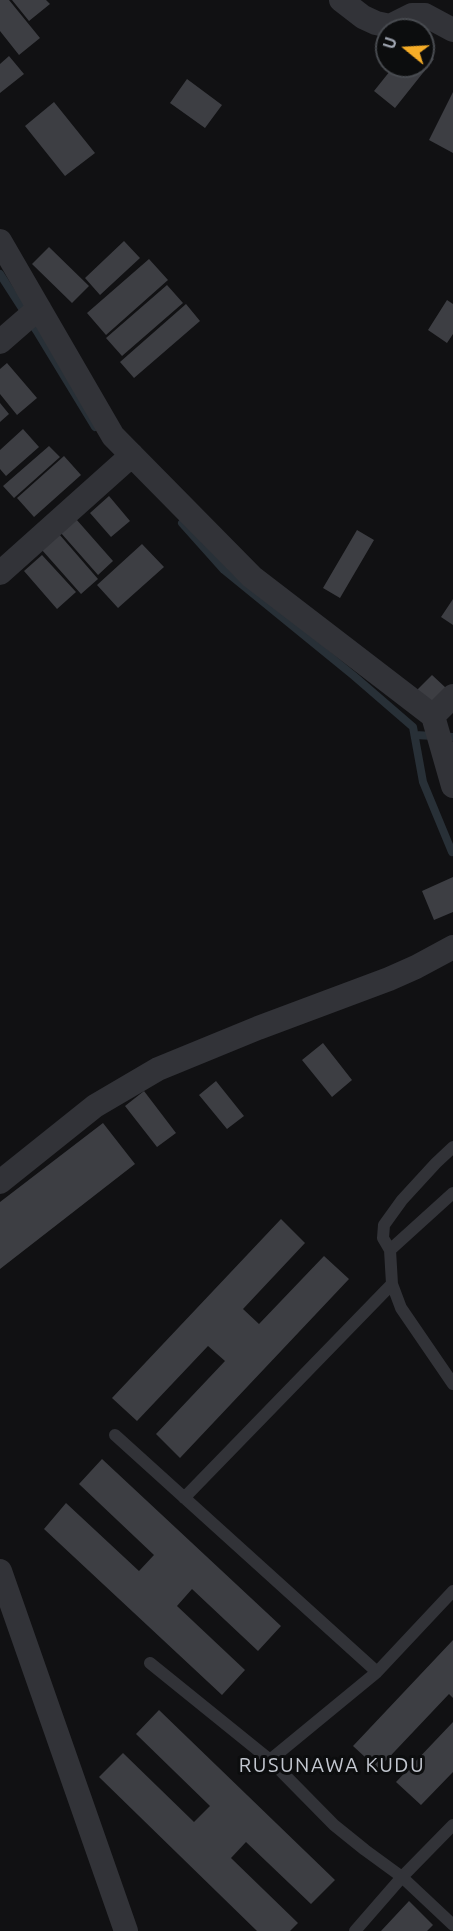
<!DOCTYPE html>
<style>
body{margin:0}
#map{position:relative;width:453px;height:1931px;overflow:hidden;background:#111113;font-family:Ubuntu,sans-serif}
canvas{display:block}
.north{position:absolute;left:375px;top:18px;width:60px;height:60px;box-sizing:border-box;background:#0c0d0e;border:2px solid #484b50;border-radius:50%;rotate:288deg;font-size:16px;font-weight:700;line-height:24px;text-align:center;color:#a2a8b4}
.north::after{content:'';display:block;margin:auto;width:21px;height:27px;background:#f6ad27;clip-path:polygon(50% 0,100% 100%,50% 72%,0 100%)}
</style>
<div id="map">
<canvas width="453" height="1931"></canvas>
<div class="north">U</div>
</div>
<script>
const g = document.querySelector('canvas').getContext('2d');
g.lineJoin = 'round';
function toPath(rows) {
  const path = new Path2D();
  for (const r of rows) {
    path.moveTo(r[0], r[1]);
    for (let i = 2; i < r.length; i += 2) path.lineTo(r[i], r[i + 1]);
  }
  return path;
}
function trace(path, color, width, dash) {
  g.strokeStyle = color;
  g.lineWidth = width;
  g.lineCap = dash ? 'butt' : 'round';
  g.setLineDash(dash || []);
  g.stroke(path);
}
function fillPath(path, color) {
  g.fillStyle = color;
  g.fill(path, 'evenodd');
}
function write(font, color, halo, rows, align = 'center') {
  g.font = font + ' Ubuntu,sans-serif';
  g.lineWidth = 6;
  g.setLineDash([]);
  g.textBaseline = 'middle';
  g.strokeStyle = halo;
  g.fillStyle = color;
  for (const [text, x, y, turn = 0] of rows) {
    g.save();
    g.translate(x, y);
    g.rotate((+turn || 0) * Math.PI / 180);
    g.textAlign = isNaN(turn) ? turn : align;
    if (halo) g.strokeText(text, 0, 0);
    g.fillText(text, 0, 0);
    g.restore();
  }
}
const stream = toPath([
 [0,274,36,330,95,427],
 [182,523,224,570,354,676,413,727,423,782,452,852],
 [415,735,453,737]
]);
const building = toPath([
 [0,0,9,0,40,38,19,55,0,31],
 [12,0,46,0,50,4,29,21],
 [423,50,434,59,395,108,374,91,394,66,423,66],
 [9,56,24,74,0,93,0,64],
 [187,79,222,105,205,128,170,103],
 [453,92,453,153,429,140],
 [54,102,95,153,65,176,25,126],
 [124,241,140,258,100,295,85,278],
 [49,247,89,286,72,303,32,264],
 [149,259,168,280,106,335,87,313],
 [167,285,183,303,122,356,106,338],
 [447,300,453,304,453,334,447,343,428,330],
 [186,304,200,321,134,378,120,362],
 [7,363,37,398,17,415,0,394,0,369],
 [0,403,9,414,0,422],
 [23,429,39,447,6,476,0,469,0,450],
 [49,446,60,457,14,498,3,486],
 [64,456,81,475,34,517,17,498],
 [109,496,130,521,111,537,90,513],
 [76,519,113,561,98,575,61,533],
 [357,530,374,540,340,598,323,588],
 [59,534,98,579,81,594,42,550],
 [142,544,164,567,118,608,97,585],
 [42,555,76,592,57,609,24,571],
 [453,599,453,625,441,617],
 [432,675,446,688,431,705,416,691],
 [453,877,453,912,434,920,422,891],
 [323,1043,352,1080,332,1097,302,1060],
 [216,1081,244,1116,227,1129,199,1095],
 [144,1091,176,1133,157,1147,125,1106],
 [103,1123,135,1164,0,1269,0,1202],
 [281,1219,305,1243,243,1309,259,1324,324,1256,349,1279,180,1458,156,1434,225,1361,208,1346,137,1421,112,1398],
 [102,1459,281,1626,258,1651,192,1589,177,1606,245,1670,222,1695,44,1529,66,1503,139,1571,154,1555,79,1484],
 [453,1640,453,1698,449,1694,378,1769,353,1746],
 [159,1710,335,1880,311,1904,246,1842,231,1858,298,1923,290,1931,257,1931,99,1777,123,1753,194,1822,210,1806,136,1734],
 [453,1722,453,1772,421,1805,396,1782],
 [409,1901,433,1925,427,1931,381,1931]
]);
const lane = toPath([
 [453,1147,436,1163,402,1200,384,1225,383,1238,390,1250,392,1284,401,1308,453,1384],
 [390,1250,453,1193],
 [115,1435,377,1672],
 [184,1498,392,1284],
 [150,1663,270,1760,377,1672,453,1591],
 [270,1760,334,1825,365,1850,402,1877,453,1825],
 [355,1931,402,1877,453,1925]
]);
const street = toPath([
 [341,0,363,17,376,23,390,26,412,15,425,15,453,30],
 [0,241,113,436,252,577,433,716,453,786],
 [0,342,39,308],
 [0,573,132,455],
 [433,716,453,696],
 [0,1182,95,1106,158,1069,258,1028,389,979,416,967,453,947],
 [0,1571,126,1931]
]);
const neighbourhoodNames = [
 ["RUSUNAWA KUDU",332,1765]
];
trace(stream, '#283037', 8);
fillPath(building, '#3d3e43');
trace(lane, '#323338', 12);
trace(street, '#323338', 24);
g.letterSpacing = '1.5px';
write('20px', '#c3c7d0', '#0c0d0e', neighbourhoodNames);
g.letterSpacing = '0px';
</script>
